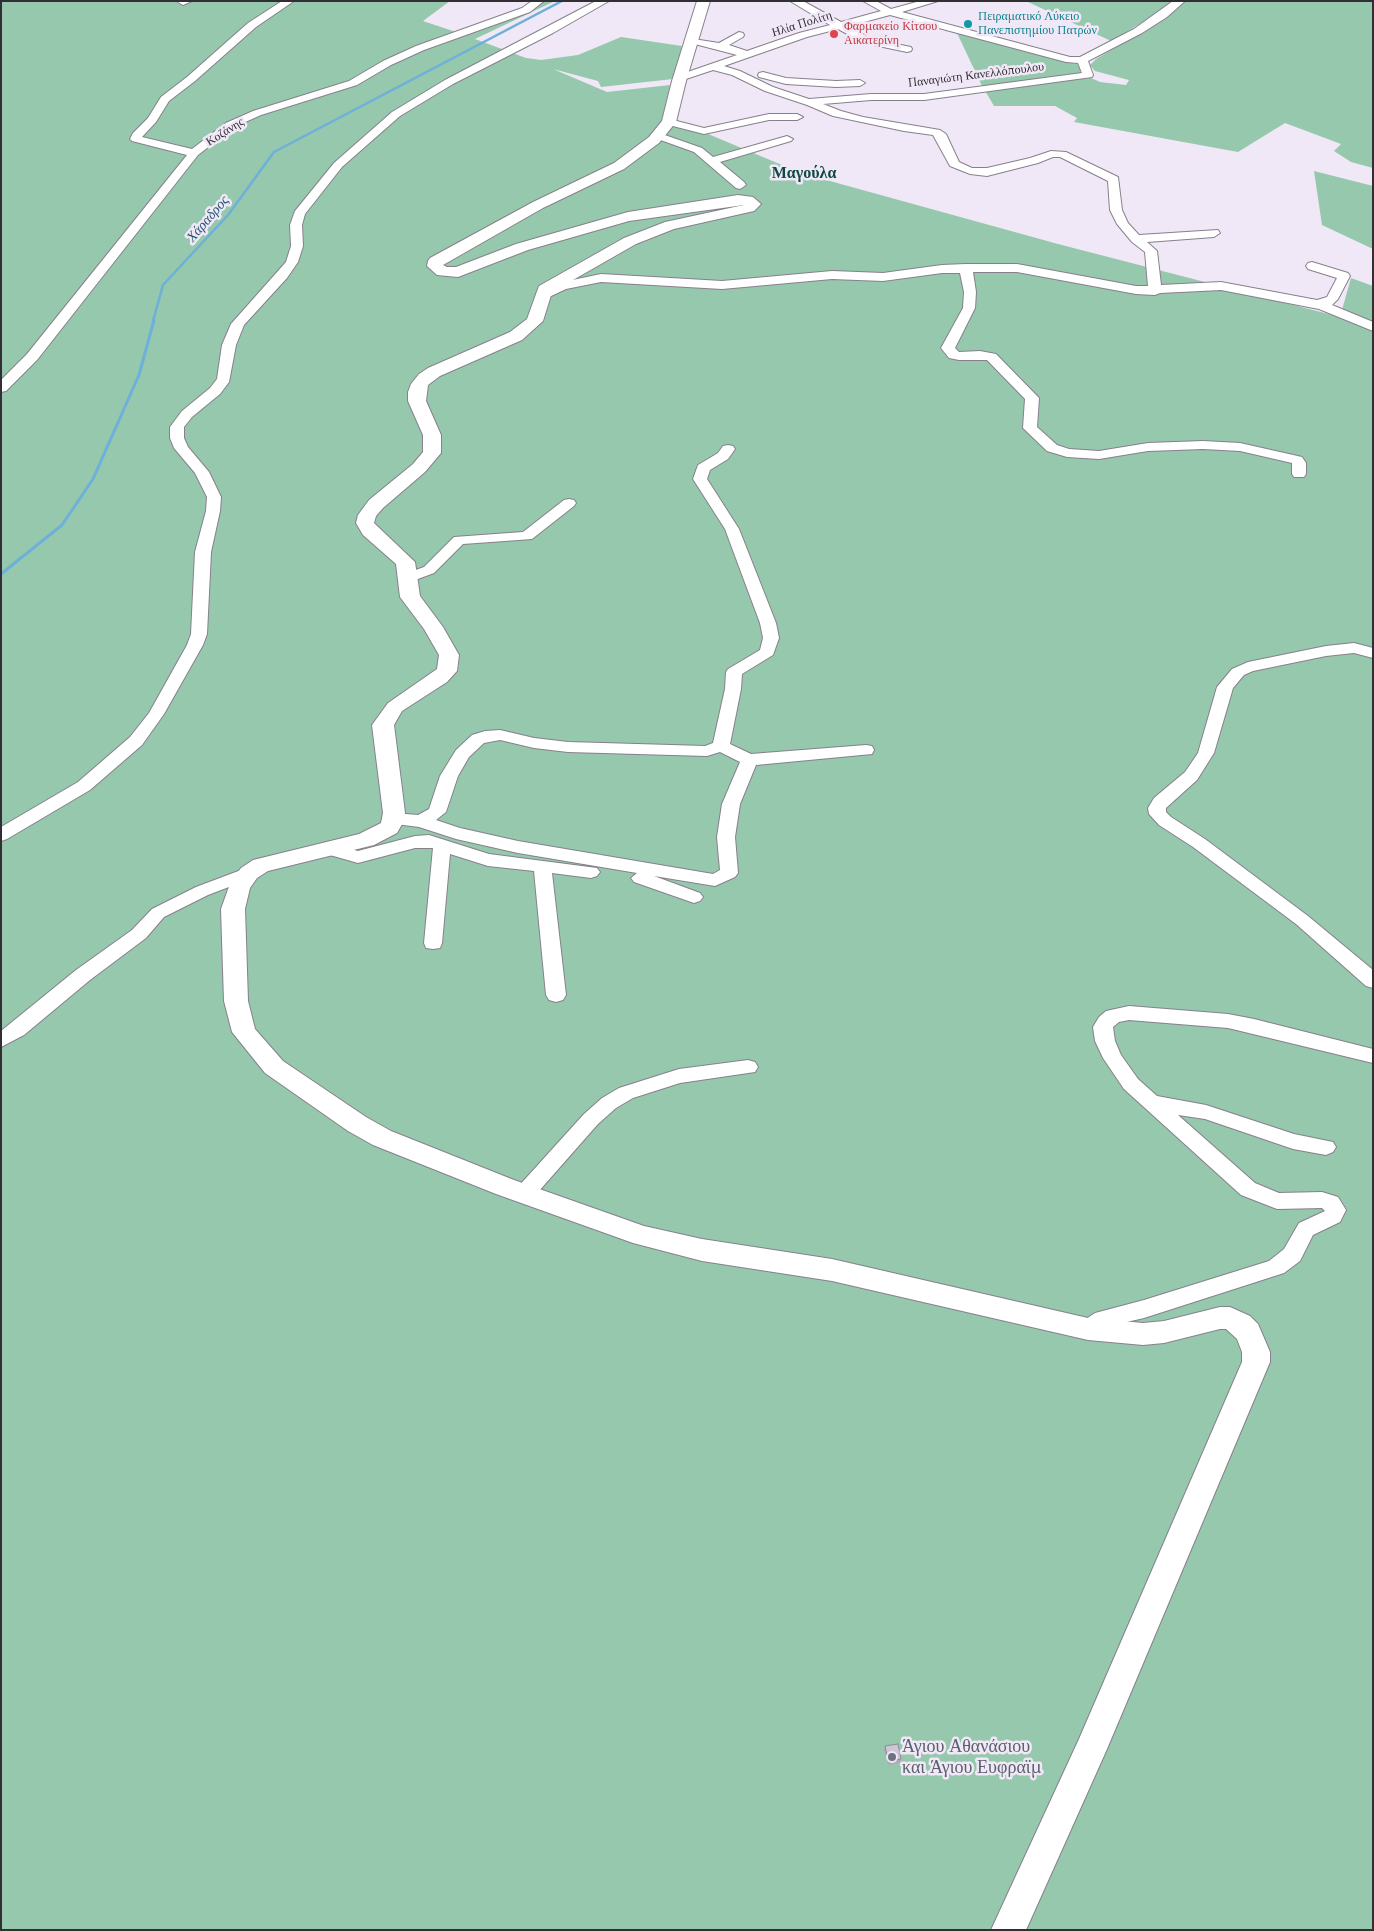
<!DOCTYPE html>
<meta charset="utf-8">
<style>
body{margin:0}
#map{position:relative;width:1374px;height:1931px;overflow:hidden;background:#f0e8f6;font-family:Lora,serif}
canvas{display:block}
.frame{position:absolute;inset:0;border:2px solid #312e34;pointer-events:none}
</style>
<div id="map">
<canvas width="1374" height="1931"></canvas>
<div class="frame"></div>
</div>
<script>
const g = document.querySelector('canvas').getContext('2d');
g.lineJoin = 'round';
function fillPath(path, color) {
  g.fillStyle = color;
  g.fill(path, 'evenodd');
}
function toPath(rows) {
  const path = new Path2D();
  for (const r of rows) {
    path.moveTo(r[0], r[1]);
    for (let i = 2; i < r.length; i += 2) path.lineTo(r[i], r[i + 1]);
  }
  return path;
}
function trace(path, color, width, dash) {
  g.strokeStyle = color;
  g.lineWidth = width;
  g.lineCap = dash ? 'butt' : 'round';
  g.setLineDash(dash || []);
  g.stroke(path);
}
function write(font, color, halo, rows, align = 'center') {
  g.font = font + ' Lora,serif';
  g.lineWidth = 5;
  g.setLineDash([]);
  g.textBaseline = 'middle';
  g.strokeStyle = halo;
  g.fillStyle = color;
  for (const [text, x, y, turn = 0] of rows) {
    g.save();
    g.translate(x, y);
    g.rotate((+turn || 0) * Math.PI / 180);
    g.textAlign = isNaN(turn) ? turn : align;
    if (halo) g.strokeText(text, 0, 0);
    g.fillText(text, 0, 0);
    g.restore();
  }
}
const green = toPath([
 [1,1,450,1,423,21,465,35,527,12,543,1,555,1,475,39,526,58,541,60,578,55,621,37,682,46,673,79,601,87,598,81,553,69,607,92,670,85,663,115,801,173,1058,244,1340,317,1351,278,1373,286,1373,1930,1,1930],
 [1026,1,1092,2,1172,1,1158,13,1111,41],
 [1186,1,1373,1,1373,168,1351,162,1334,151,1341,144,1285,123,1238,152,1074,122,1077,118,1055,106,994,106,984,89,1091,78,1100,82,1126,85,1129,80,1095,71,1090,65,1096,59,1167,17],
 [957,33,1080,65,1080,73,982,86],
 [1314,171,1373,186,1373,249,1322,225]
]);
const streamFar1 = toPath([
 [153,321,163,285,228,215,274,152,562,1]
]);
const stream = toPath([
 [1,574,62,525,93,479,139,375,154,320]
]);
const minor = toPath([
 [192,1,183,5,178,2,178,1,192,1],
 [282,1,294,1,256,27,195,81,169,101,156,122,142,137,192,149,226,123,253,111,349,81,383,61,416,46,522,8,532,1,544,1,530,12,424,50,391,65,357,85,261,115,234,127,198,155,37,360,6,391,1,392,1,380,27,354,187,155,132,141,130,139,133,133,148,118,161,97,187,77,248,23,282,1],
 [596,1,609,1,553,33,453,84,400,116,342,167,305,214,302,225,303,246,298,262,287,278,244,325,236,345,229,382,220,394,192,417,184,427,184,438,188,447,209,472,221,497,220,511,211,552,207,634,203,645,164,714,142,745,90,790,7,839,1,841,1,827,78,782,130,737,149,713,187,645,191,634,195,552,206,511,207,497,195,473,174,448,170,438,170,427,182,411,210,388,217,379,222,345,231,324,286,262,291,246,290,225,295,211,334,163,392,112,445,80,596,1],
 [790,1,803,1,841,22,881,11,863,1,876,1,891,9,920,1,938,1,902,12,1070,57,1080,57,1134,29,1173,1,1185,1,1167,17,1142,33,1088,61,1093,75,1092,77,924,100,871,100,823,104,841,111,863,117,940,130,946,134,959,162,972,168,987,168,1030,158,1051,151,1066,152,1118,177,1122,210,1128,223,1139,235,1218,230,1220,233,1214,237,1147,242,1157,251,1161,285,1221,282,1317,300,1327,297,1337,278,1308,269,1306,266,1308,263,1312,262,1348,273,1350,276,1338,299,1332,305,1373,322,1373,331,1319,309,1221,290,1160,293,1155,295,1136,294,1017,272,973,272,976,292,975,308,955,348,959,352,980,351,996,354,1039,398,1037,427,1057,445,1069,449,1099,451,1148,443,1203,441,1240,443,1302,457,1306,463,1306,474,1304,477,1294,477,1292,474,1292,463,1240,451,1203,449,1148,451,1099,459,1067,457,1047,451,1023,428,1025,399,987,360,959,360,949,358,941,348,963,308,964,292,960,273,942,273,883,281,832,279,722,289,601,282,566,289,547,298,537,298,536,295,537,292,558,283,601,274,722,281,832,271,883,273,942,265,966,264,1017,264,1136,286,1148,286,1145,252,1132,242,1117,224,1110,210,1108,181,1060,157,1053,157,1038,163,987,176,970,174,950,166,933,135,904,131,833,116,807,105,765,91,732,75,713,70,680,81,675,78,676,76,737,55,687,42,686,40,687,38,719,43,739,32,743,33,744,35,743,37,729,45,747,51,799,33,830,25,790,1],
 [890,15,1066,62,1078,63,1082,73,924,94,871,94,809,99,773,87,740,71,724,66,807,37,838,29,864,43,907,52,911,51,912,49,911,47,871,39,849,26,890,15],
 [763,72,786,78,836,81,860,80,865,83,860,86,836,87,786,84,759,77,758,75,759,73,763,72],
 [769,114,797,114,803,117,797,120,769,120,704,134,665,124,663,122,669,119,704,128,769,114],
 [659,133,702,148,713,157,787,136,793,139,791,141,720,162,744,182,746,185,740,189,736,188,694,152,655,138,653,136,655,134,659,133],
 [728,445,733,446,735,449,728,459,710,470,707,479,739,529,776,623,779,638,773,655,742,674,741,689,730,744,751,754,866,745,872,746,874,750,872,754,756,765,740,804,735,837,738,873,735,877,715,886,654,876,700,893,703,897,700,901,694,903,634,882,631,878,637,873,518,853,456,839,419,827,388,823,385,819,388,815,394,813,418,815,429,809,440,776,456,750,472,735,485,731,500,730,534,738,568,742,705,746,713,743,725,689,726,672,728,669,760,650,763,638,760,623,725,529,693,479,698,465,718,453,723,446,728,445],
 [500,740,534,748,568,752,707,756,720,752,740,762,722,804,717,837,720,870,713,874,518,841,460,828,436,820,446,812,458,776,469,757,484,743,500,740],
 [569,499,574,500,576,503,574,506,532,539,463,544,434,573,407,583,402,581,399,578,402,575,424,567,454,537,523,532,564,500,569,499],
 [1354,643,1373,648,1373,658,1354,653,1326,656,1253,671,1244,675,1233,688,1214,753,1197,780,1166,808,1166,812,1171,817,1205,839,1308,916,1373,970,1373,988,1366,986,1296,924,1193,847,1159,825,1149,814,1148,808,1154,798,1185,772,1198,753,1217,687,1232,669,1248,662,1326,646,1354,643],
 [429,835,489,854,597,868,600,872,597,876,591,878,552,873,566,995,563,1000,556,1002,549,1000,546,995,534,871,488,866,450,854,442,943,440,948,433,949,426,948,424,943,433,848,415,848,358,863,323,853,320,849,323,845,329,843,358,851,415,836,429,835],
 [249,867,255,869,258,873,255,877,208,895,164,917,146,938,90,980,24,1035,1,1047,1,1031,76,970,132,930,152,909,196,887,249,867],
 [1129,1006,1228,1014,1254,1019,1373,1049,1373,1063,1228,1028,1129,1020,1119,1022,1113,1027,1115,1041,1121,1055,1138,1079,1157,1096,1206,1105,1294,1134,1333,1142,1336,1147,1333,1152,1326,1155,1293,1149,1205,1119,1178,1115,1255,1183,1279,1193,1322,1192,1338,1197,1346,1210,1340,1222,1313,1235,1300,1261,1284,1273,1144,1318,1109,1326,1088,1338,1080,1335,1077,1329,1080,1323,1095,1313,1144,1300,1269,1261,1284,1249,1299,1223,1325,1211,1322,1208,1277,1209,1241,1195,1124,1089,1103,1058,1095,1041,1093,1027,1099,1017,1106,1011,1129,1006],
 [748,1060,755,1062,758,1067,755,1072,680,1083,633,1098,616,1108,598,1124,531,1200,524,1202,517,1200,514,1194,517,1188,584,1114,602,1098,619,1088,679,1069,748,1060]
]);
const major = toPath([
 [697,1,710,1,686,81,676,122,659,143,624,169,543,208,443,265,447,267,456,267,516,244,628,212,738,195,753,197,761,204,754,211,674,229,636,244,552,292,543,321,522,340,440,376,428,385,426,401,441,435,441,453,425,472,383,508,376,516,374,523,415,562,420,596,443,627,459,655,457,671,447,682,402,711,394,725,405,813,405,819,397,833,374,845,268,871,257,878,250,888,245,909,248,1001,255,1029,283,1061,366,1117,391,1131,514,1180,644,1226,702,1239,832,1259,1088,1318,1143,1323,1164,1321,1220,1307,1230,1307,1250,1316,1258,1324,1270,1352,1270,1362,1107,1749,1026,1930,991,1930,1079,1739,1242,1362,1242,1352,1237,1339,1226,1329,1220,1329,1164,1343,1143,1345,1088,1340,832,1281,702,1261,633,1243,496,1194,373,1145,348,1131,265,1073,232,1032,224,1001,221,909,231,881,241,868,253,860,359,834,381,823,383,813,372,725,388,703,437,669,439,655,424,629,400,597,396,564,363,535,356,523,358,515,369,500,413,464,423,452,423,435,408,401,408,392,411,384,419,374,428,368,510,332,527,319,539,286,624,238,665,222,744,205,629,221,528,250,458,277,437,275,427,266,428,261,430,258,533,202,614,163,649,137,662,121,672,81,697,1]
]);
const wall = toPath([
 [885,1746,901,1759,901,1763,888,1765,884,1750]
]);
const building = toPath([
 [898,1744,901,1759,888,1761,885,1746,898,1744]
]);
const markers = [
 [968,24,5,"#0f9aa8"],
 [834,34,5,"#e0444e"],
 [892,1757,5,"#6b7280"]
];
const farCulturenames = [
 ["Πειραματικό Λύκειο",978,17],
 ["Πανεπιστημίου Πατρών",978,31]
];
const farStreetnames = [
 ["Ηλία Πολίτη",802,24,-17],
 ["Παναγιώτη Κανελλόπουλου",976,75,-7],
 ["Κοζάνης",225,132,-32]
];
const farHealthnames = [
 ["Φαρμακείο Κίτσου",844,27],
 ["Αικατερίνη",844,41]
];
const farWaternames = [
 ["Χάραδρος",208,219,-49]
];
const farDistrictnames = [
 ["Μαγούλα",804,173]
];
const nearWorshipnames = [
 ["Άγιου Αθανάσιου",902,1747],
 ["και Άγιου Ευφραϊμ",902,1768]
];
fillPath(green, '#95c8ac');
trace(streamFar1, '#6eb0da', 2.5);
trace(stream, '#6eb0da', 3);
trace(minor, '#87808c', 2);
trace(major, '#87808c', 2);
fillPath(minor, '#fff');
fillPath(major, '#fff');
fillPath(wall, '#b1aab6');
fillPath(building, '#cec6d4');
trace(building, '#908b94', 1);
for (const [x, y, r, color] of markers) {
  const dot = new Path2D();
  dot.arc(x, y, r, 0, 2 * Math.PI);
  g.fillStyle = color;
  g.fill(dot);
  trace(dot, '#f0e8f6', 2);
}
write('12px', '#0d838f', '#f0e8f6', farCulturenames, 'left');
write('12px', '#312e34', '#f0e8f6', farStreetnames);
write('12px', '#be3a42', '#f0e8f6', farHealthnames, 'left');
write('italic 14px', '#215471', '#f0e8f6', farWaternames);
write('bold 16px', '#0f4940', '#f0e8f6', farDistrictnames);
write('18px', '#5b616d', '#f0e8f6', nearWorshipnames, 'left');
</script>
